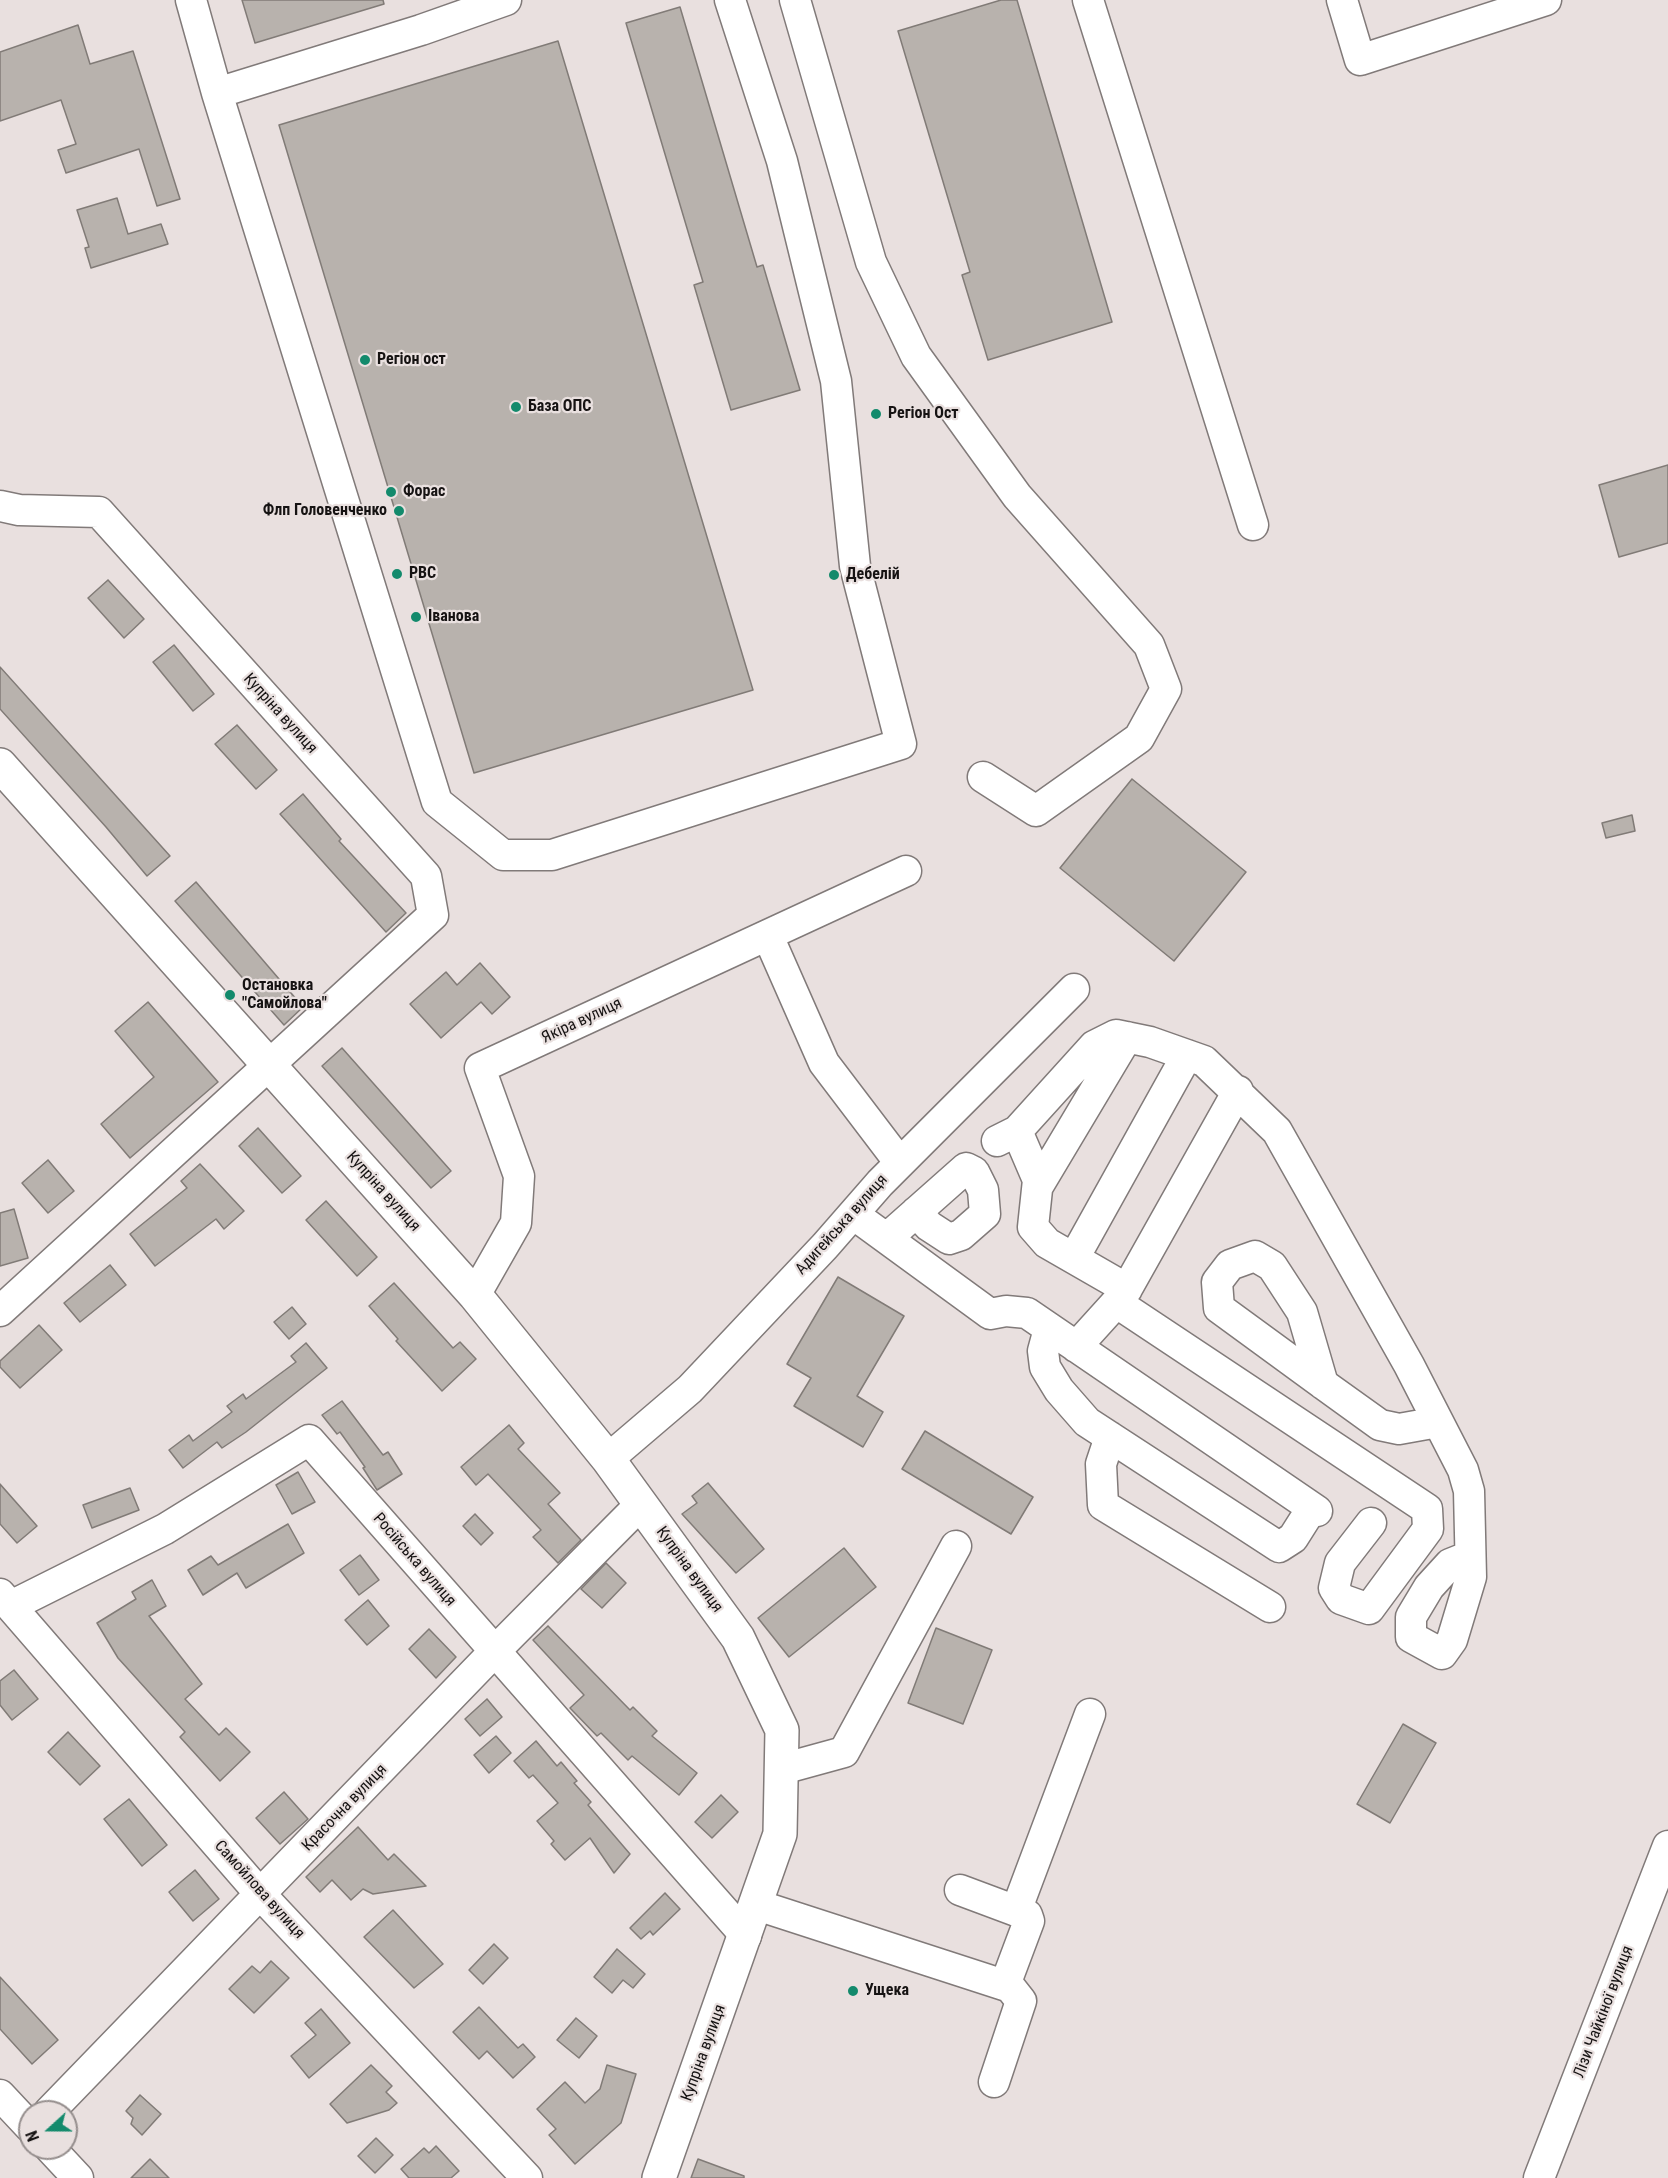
<!DOCTYPE html>
<meta charset="utf-8">
<style>
body{margin:0}
#map{position:relative;width:1668px;height:2178px;overflow:hidden;background:#e9e0df;font-family:"Roboto Condensed",sans-serif}
canvas{display:block}
.north{position:absolute;left:18px;top:2100px;width:60px;height:60px;box-sizing:border-box;background:#e9e0df;border:2px solid #958e8d;border-radius:50%;rotate:249deg;font-size:16px;font-weight:700;line-height:24px;text-align:center;color:#161313}
.north::after{content:'';display:block;margin:auto;width:21px;height:27px;background:#138a6c;clip-path:polygon(50% 0,100% 100%,50% 72%,0 100%)}
</style>
<div id="map">
<canvas width="1668" height="2178"></canvas>
<div class="north">N</div>
</div>
<script>
const g = document.querySelector('canvas').getContext('2d');
g.lineJoin = 'round';
function fillPath(path, color) {
  g.fillStyle = color;
  g.fill(path, 'evenodd');
}
function toPath(rows) {
  const path = new Path2D();
  for (const r of rows) {
    path.moveTo(r[0], r[1]);
    for (let i = 2; i < r.length; i += 2) path.lineTo(r[i], r[i + 1]);
  }
  return path;
}
function trace(path, color, width, dash) {
  g.strokeStyle = color;
  g.lineWidth = width;
  g.lineCap = dash ? 'butt' : 'round';
  g.setLineDash(dash || []);
  g.stroke(path);
}
function write(font, color, halo, rows, align = 'center') {
  g.font = font + ' "Roboto Condensed",sans-serif';
  g.lineWidth = 4.5;
  g.setLineDash([]);
  g.textBaseline = 'middle';
  g.strokeStyle = halo;
  g.fillStyle = color;
  for (const [text, x, y, turn = 0] of rows) {
    g.save();
    g.translate(x, y);
    g.rotate((+turn || 0) * Math.PI / 180);
    g.textAlign = isNaN(turn) ? turn : align;
    if (halo) g.strokeText(text, 0, 0);
    g.fillText(text, 0, 0);
    g.restore();
  }
}
const building = toPath([
 [242,0,383,0,384,4,255,43,242,0],
 [1001,0,1017,0,1112,322,988,360,962,275,970,272,898,31,1001,0],
 [680,7,757,267,763,265,800,390,731,410,694,285,703,282,626,23,680,7],
 [78,25,90,64,133,51,180,199,157,206,139,149,66,173,58,150,76,144,61,100,0,121,0,52,78,25],
 [558,41,753,690,474,773,279,125,558,41],
 [117,198,128,234,161,224,168,244,91,268,85,248,89,247,77,210,117,198],
 [1668,465,1668,543,1619,557,1599,485,1668,465],
 [108,580,144,619,124,638,88,598,108,580],
 [174,645,214,694,193,711,153,662,174,645],
 [0,667,170,856,147,876,106,827,0,709,0,667],
 [237,725,277,770,256,789,215,744,237,725],
 [1132,779,1246,872,1174,961,1060,868,1132,779],
 [303,794,341,839,339,841,406,913,386,932,280,814,303,794],
 [1632,815,1635,831,1606,838,1602,823,1632,815],
 [196,882,303,1007,284,1025,175,901,196,882],
 [480,963,510,997,492,1014,481,1002,441,1038,410,1004,446,972,457,985,480,963],
 [148,1002,218,1082,130,1158,101,1124,154,1077,115,1031,148,1002],
 [342,1048,451,1171,431,1188,322,1066,342,1048],
 [258,1128,301,1176,282,1193,239,1146,258,1128],
 [48,1160,74,1191,48,1213,22,1183,48,1160],
 [200,1164,244,1211,224,1229,216,1219,155,1266,130,1234,187,1188,181,1181,200,1164],
 [326,1201,377,1257,357,1276,306,1220,326,1201],
 [14,1209,28,1258,0,1266,0,1213,14,1209],
 [110,1265,126,1285,80,1322,64,1303,110,1265],
 [838,1277,904,1316,857,1396,883,1412,863,1447,794,1406,811,1378,787,1364,838,1277],
 [394,1283,453,1348,460,1342,476,1359,442,1391,396,1341,398,1339,369,1306,394,1283],
 [292,1307,306,1324,289,1339,274,1322,292,1307],
 [39,1325,62,1350,20,1388,0,1367,0,1361,39,1325],
 [306,1343,327,1368,246,1432,222,1448,217,1442,183,1468,169,1450,189,1435,193,1441,232,1412,227,1406,243,1394,246,1399,296,1362,291,1356,306,1343],
 [342,1401,383,1455,388,1452,402,1474,377,1490,363,1468,365,1467,340,1432,337,1434,322,1415,342,1401],
 [509,1425,524,1443,518,1449,560,1493,548,1504,581,1540,558,1563,533,1537,541,1530,488,1474,476,1485,461,1467,509,1425],
 [925,1431,1033,1497,1011,1534,902,1469,925,1431],
 [298,1472,315,1502,292,1514,276,1485,298,1472],
 [708,1483,764,1549,736,1573,682,1514,697,1503,692,1496,708,1483],
 [0,1484,37,1526,17,1543,0,1524,0,1484],
 [130,1488,139,1510,92,1528,83,1505,130,1488],
 [475,1514,493,1533,481,1545,463,1526,475,1514],
 [288,1524,304,1553,246,1588,237,1573,203,1595,188,1570,211,1556,218,1565,288,1524],
 [844,1548,876,1587,789,1657,758,1618,844,1548],
 [360,1555,379,1580,359,1595,340,1570,360,1555],
 [606,1563,626,1583,602,1608,581,1589,606,1563],
 [152,1580,166,1606,149,1616,202,1684,185,1699,219,1735,226,1728,250,1752,220,1781,180,1737,185,1732,118,1658,97,1623,136,1599,132,1592,152,1580],
 [368,1600,389,1626,367,1645,345,1620,368,1600],
 [548,1626,630,1710,633,1707,657,1731,652,1736,697,1773,679,1795,632,1756,628,1760,601,1733,597,1736,570,1708,584,1695,533,1640,548,1626],
 [936,1628,992,1650,963,1724,908,1703,936,1628],
 [429,1629,456,1657,436,1678,409,1649,429,1629],
 [14,1670,38,1699,12,1720,0,1705,0,1681,14,1670],
 [487,1699,502,1717,480,1736,465,1719,487,1699],
 [1403,1724,1436,1743,1390,1823,1357,1804,1403,1724],
 [68,1732,100,1766,80,1785,48,1752,68,1732],
 [496,1736,511,1753,489,1773,474,1755,496,1736],
 [536,1741,557,1766,561,1762,577,1781,574,1783,591,1802,588,1805,630,1854,614,1873,590,1838,565,1860,551,1844,554,1841,537,1821,558,1803,533,1775,529,1778,514,1761,536,1741],
 [284,1792,308,1819,280,1844,256,1818,284,1792],
 [721,1795,738,1812,712,1838,695,1822,721,1795],
 [129,1799,167,1845,142,1866,104,1819,129,1799],
 [358,1827,388,1860,394,1854,426,1886,373,1894,363,1889,351,1900,332,1880,320,1892,306,1877,358,1827],
 [195,1870,219,1899,193,1921,169,1892,195,1870],
 [665,1893,680,1909,653,1935,650,1931,641,1939,630,1928,665,1893],
 [393,1910,443,1964,414,1988,364,1937,393,1910],
 [494,1944,508,1958,483,1984,469,1970,494,1944],
 [617,1949,645,1974,633,1988,623,1980,612,1993,594,1977,617,1949],
 [271,1961,289,1978,254,2013,229,1989,252,1966,260,1973,271,1961],
 [0,1977,58,2040,32,2064,0,2029,0,1977],
 [479,2007,518,2048,523,2044,535,2057,513,2078,487,2051,479,2059,453,2032,479,2007],
 [321,2009,350,2043,309,2078,291,2056,316,2035,305,2023,321,2009],
 [576,2018,597,2036,579,2058,557,2040,576,2018],
 [371,2065,392,2086,386,2092,397,2103,389,2110,347,2123,330,2104,371,2065],
 [607,2065,636,2074,621,2123,575,2164,549,2135,556,2129,537,2109,565,2082,585,2103,600,2089,607,2065],
 [140,2095,161,2114,142,2135,131,2124,133,2118,126,2111,140,2095],
 [376,2138,393,2155,375,2173,358,2156,376,2138],
 [436,2146,459,2171,451,2178,409,2178,401,2169,424,2148,429,2153,436,2146],
 [150,2159,169,2178,131,2178,150,2159],
 [698,2159,744,2176,744,2178,691,2178,698,2159]
]);
const minor = toPath([
 [191,0,217,93,437,802,503,855,552,855,901,744,855,566,836,381,782,161,730,0],
 [795,0,871,262,916,356,1017,496,1149,645,1166,689,1139,738,1036,811,983,777],
 [1088,0,1253,525],
 [1342,0,1360,60,1546,0],
 [217,93,421,30,506,0],
 [0,506,19,510,99,512,426,876,433,915,0,1311],
 [768,936,824,1063,900,1163],
 [1017,1131,1038,1180,1033,1227,1047,1243,1127,1289],
 [997,1141,1017,1131,1094,1046,1116,1035,1150,1042,1204,1061,1277,1131,1409,1365,1463,1470,1469,1491,1471,1577,1452,1640,1442,1654,1411,1637,1411,1617,1429,1587,1450,1564,1470,1556],
 [1038,1186,1127,1037],
 [853,1214,990,1314,1006,1311,1027,1313,1317,1511],
 [887,1238,966,1168,974,1172,983,1190,985,1214,961,1235,949,1239,929,1226,916,1212],
 [1074,1258,1187,1055],
 [475,1295,516,1223,519,1176,480,1068,906,871],
 [1117,1303,1427,1509,1428,1529,1369,1609,1341,1599,1334,1588,1340,1563,1371,1523],
 [1049,1329,1043,1351,1045,1367,1059,1390,1087,1422,1279,1547,1293,1538,1312,1508],
 [1076,1347,1124,1294,1238,1091],
 [1323,1384,1302,1312,1272,1266,1255,1256,1230,1265,1217,1282,1219,1308,1323,1384,1380,1425,1399,1429,1438,1422],
 [1110,1437,1101,1464,1103,1505,1270,1607],
 [608,1459,690,1389,825,1246,880,1183,1074,989],
 [0,1594,261,1895,527,2178],
 [11,1606,165,1529,309,1440,746,1936],
 [782,1769,844,1752,956,1546],
 [960,1890,1027,1915,1029,1921,1005,1985],
 [757,1905,1010,1987,1021,2001,994,2082],
 [1016,1911,1090,1714],
 [0,2095,30,2127],
 [49,2112,494,1652,641,1504],
 [50,2148,78,2178],
 [1539,2178,1668,1846]
]);
const major = toPath([
 [0,765,475,1295,608,1459,738,1638,782,1730,780,1834,659,2178]
]);
const markers = [
 [365,360,6,"#138a6c"],
 [516,407,6,"#138a6c"],
 [876,414,6,"#138a6c"],
 [391,492,6,"#138a6c"],
 [399,511,6,"#138a6c"],
 [397,574,6,"#138a6c"],
 [834,575,6,"#138a6c"],
 [416,617,6,"#138a6c"],
 [230,995,6,"#138a6c"],
 [853,1991,6,"#138a6c"]
];
const poiNames = [
 ["Регіон ост",377,360],
 ["База ОПС",528,407],
 ["Регіон Ост",888,414],
 ["Форас",403,492],
 ["Флп Головенченко",387,511,"right"],
 ["РВС",409,574],
 ["Дебелій",846,575],
 ["Іванова",428,617],
 ["Остановка",242,986],
 ["\"Самойлова\"",242,1004],
 ["Ущека",865,1991]
];
const streetNames = [
 ["Купріна вулиця",280,714,48],
 ["Якіра вулиця",582,1021,-25],
 ["Купріна вулиця",383,1192,48],
 ["Адигейська вулиця",842,1225,-48],
 ["Російська вулиця",414,1560,49],
 ["Купріна вулиця",689,1570,54],
 ["Красочна вулиця",345,1808,-46],
 ["Самойлова вулиця",259,1890,48],
 ["Лізи Чайкіної вулиця",1604,2012,-69],
 ["Купріна вулиця",704,2053,-70]
];
fillPath(building, '#b8b2ad');
trace(building, '#817b77', 1.5);
trace(minor, '#817a79', 33);
trace(major, '#817a79', 36);
trace(minor, '#fff', 30);
trace(major, '#fff', 33);
for (const [x, y, r, color] of markers) {
  const dot = new Path2D();
  dot.arc(x, y, r, 0, 2 * Math.PI);
  g.fillStyle = color;
  g.fill(dot);
  trace(dot, '#e9e0df', 2);
}
write('bold 16px', '#161313', '#e9e0df', poiNames, 'left');
write('16px', '#161313', '#e9e0df', streetNames);
</script>
